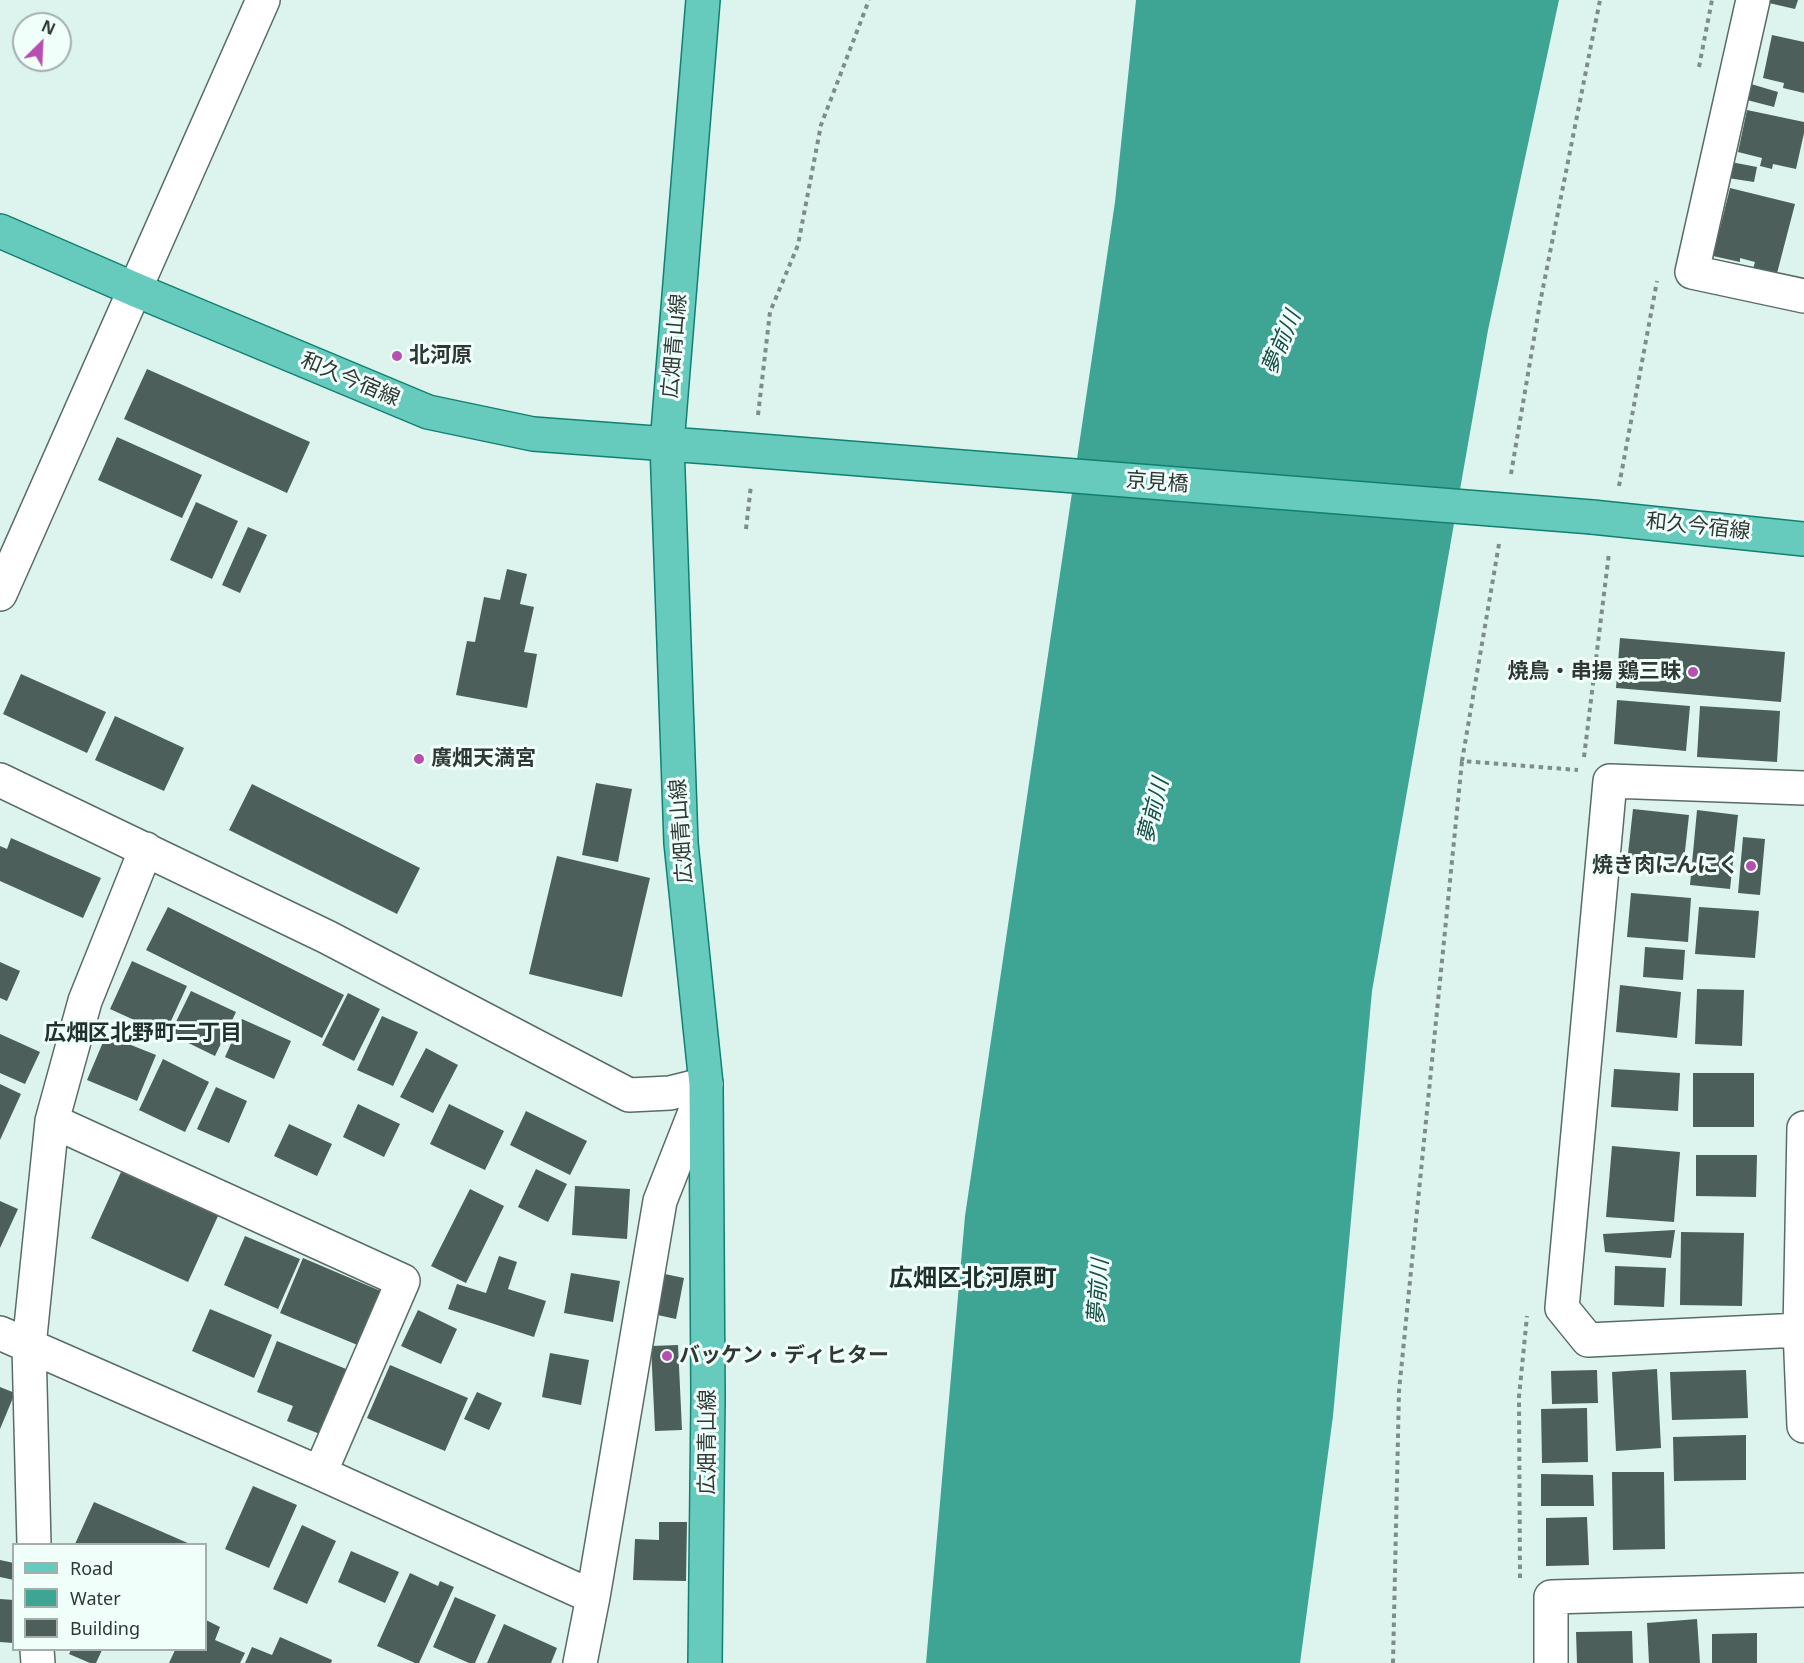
<!DOCTYPE html>
<meta charset="utf-8">
<style>
body{margin:0}
#map{position:relative;width:1804px;height:1663px;overflow:hidden;background:#ddf4ee;font-family:"Noto Sans",sans-serif}
canvas{display:block}
.legend{position:absolute;left:12px;top:1543px;width:195px;height:108px;box-sizing:border-box;background:#f1fffb;border:2px solid #a4afac;margin:0;padding:8px 10px;list-style:none;font-size:18px;color:#303836}
.legend li{display:flex;align-items:center;gap:12px;height:30px}
.legend b{width:30px;border:2px solid #a4afac}
.north{position:absolute;left:12px;top:12px;width:60px;height:60px;box-sizing:border-box;background:#f1fffb;border:2px solid #a4afac;border-radius:50%;rotate:24deg;font-size:16px;font-weight:700;line-height:24px;text-align:center;color:#303836}
.north::after{content:'';display:block;margin:auto;width:21px;height:27px;background:#b74fb2;clip-path:polygon(50% 0,100% 100%,50% 72%,0 100%)}
</style>
<div id="map">
<canvas width="1804" height="1663"></canvas>
<ul class="legend">
<li><b style="height:8px;background:#66cabd"></b>Road</li>
<li><b style="height:16px;background:#3ea493"></b>Water</li>
<li><b style="height:16px;background:#4c5f5a"></b>Building</li>
</ul>
<div class="north">N</div>
</div>
<script>
const g = document.querySelector('canvas').getContext('2d');
g.lineJoin = 'round';
function fillPath(path, color) {
  g.fillStyle = color;
  g.fill(path, 'evenodd');
}
function toPath(rows) {
  const path = new Path2D();
  for (const r of rows) {
    path.moveTo(r[0], r[1]);
    for (let i = 2; i < r.length; i += 2) path.lineTo(r[i], r[i + 1]);
  }
  return path;
}
function trace(path, color, width, dash) {
  g.strokeStyle = color;
  g.lineWidth = width;
  g.lineCap = dash ? 'butt' : 'round';
  g.setLineDash(dash || []);
  g.stroke(path);
}
function write(font, color, halo, rows, align = 'center') {
  g.font = font + ' "Noto Sans","Noto Sans JP",sans-serif';
  g.lineWidth = 6;
  g.setLineDash([]);
  g.textBaseline = 'middle';
  g.strokeStyle = halo;
  g.fillStyle = color;
  for (const [text, x, y, turn = 0] of rows) {
    g.save();
    g.translate(x, y);
    g.rotate((+turn || 0) * Math.PI / 180);
    g.textAlign = isNaN(turn) ? turn : align;
    if (halo) g.strokeText(text, 0, 0);
    g.fillText(text, 0, 0);
    g.restore();
  }
}
const water = toPath([
 [1136,0,1559,0,1488,330,1372,991,1333,1416,1300,1663,926,1663,965,1216,1115,202]
]);
const building = toPath([
 [1769,0,1798,0,1795,9,1769,3],
 [1772,35,1804,42,1804,93,1783,88,1784,83,1763,78],
 [1751,84,1778,92,1774,107,1747,100],
 [1747,110,1804,122,1804,133,1796,169,1773,164,1772,169,1760,166,1762,158,1738,152],
 [1731,162,1757,167,1754,182,1728,178],
 [1730,188,1795,204,1775,281,1753,269,1755,262,1740,258,1740,262,1713,256],
 [147,369,310,442,287,493,124,419],
 [117,437,202,475,182,518,98,480],
 [196,502,238,521,212,579,170,560],
 [248,527,267,535,240,593,222,585],
 [507,569,527,574,520,604,534,607,524,652,537,654,527,708,456,695,467,641,475,642,484,597,500,600],
 [1620,638,1785,652,1781,702,1616,688],
 [21,674,106,712,87,753,3,714],
 [1617,700,1690,706,1686,751,1614,744],
 [1700,706,1780,711,1777,762,1697,757],
 [115,716,184,748,164,791,95,760],
 [596,783,632,789,618,862,582,855],
 [252,784,420,868,397,914,229,830],
 [1633,809,1689,815,1683,869,1627,863],
 [1697,810,1738,815,1730,889,1690,885],
 [1743,837,1765,839,1760,895,1738,893],
 [11,838,101,878,83,918,0,881,0,846,7,849],
 [557,856,650,878,622,997,529,974],
 [1631,893,1691,898,1688,942,1627,937],
 [168,907,344,995,322,1038,146,950],
 [1699,907,1759,911,1755,958,1695,954],
 [1645,947,1685,950,1683,980,1643,977],
 [132,961,187,986,165,1034,110,1009],
 [0,962,20,971,7,1001,0,998],
 [1620,985,1681,992,1677,1038,1616,1032],
 [1697,989,1744,990,1742,1046,1695,1044],
 [191,991,236,1012,215,1056,170,1034],
 [348,993,380,1009,354,1061,322,1045],
 [382,1016,418,1032,393,1086,357,1070],
 [242,1019,291,1041,274,1079,225,1057],
 [0,1034,40,1052,25,1084,0,1073],
 [106,1035,156,1055,137,1101,87,1080],
 [426,1048,458,1065,433,1113,400,1097],
 [163,1059,209,1082,185,1132,139,1110],
 [1614,1069,1680,1073,1678,1111,1611,1107],
 [1693,1073,1754,1073,1754,1127,1693,1127],
 [0,1084,21,1094,0,1140],
 [216,1087,247,1101,229,1143,197,1129],
 [358,1104,400,1124,384,1157,343,1137],
 [449,1104,504,1131,485,1170,430,1144],
 [526,1111,587,1141,570,1175,510,1145],
 [289,1124,332,1144,317,1176,274,1156],
 [1612,1146,1680,1152,1674,1222,1606,1217],
 [1696,1155,1757,1155,1756,1197,1696,1196],
 [536,1169,567,1184,548,1222,518,1207],
 [121,1172,218,1216,188,1282,91,1238],
 [575,1186,630,1189,627,1239,572,1235],
 [470,1189,504,1206,466,1283,431,1266],
 [0,1201,18,1209,0,1248],
 [1675,1230,1671,1258,1605,1252,1603,1234],
 [1681,1232,1744,1233,1742,1306,1680,1305],
 [245,1236,300,1259,278,1309,224,1285],
 [499,1256,517,1262,508,1289,546,1301,534,1337,448,1309,457,1284,486,1293],
 [303,1258,383,1292,360,1346,280,1313],
 [1615,1266,1666,1268,1664,1307,1614,1305],
 [571,1273,620,1281,613,1322,564,1313],
 [660,1273,684,1278,676,1319,653,1314],
 [210,1309,272,1335,254,1378,192,1351],
 [418,1310,457,1329,441,1364,401,1346],
 [277,1341,356,1373,330,1438,287,1421,293,1406,257,1392],
 [678,1345,682,1430,655,1431,651,1346],
 [550,1353,589,1360,581,1405,542,1397],
 [390,1365,468,1398,445,1451,367,1418],
 [1657,1369,1661,1448,1616,1451,1612,1372],
 [1597,1370,1598,1403,1552,1404,1551,1371],
 [1746,1370,1748,1418,1672,1420,1670,1372],
 [0,1387,15,1393,0,1429],
 [477,1392,502,1403,489,1430,464,1419],
 [1587,1408,1588,1462,1542,1463,1541,1409],
 [1746,1435,1746,1480,1674,1481,1673,1437],
 [1612,1472,1664,1472,1665,1549,1613,1550],
 [1541,1474,1593,1475,1594,1506,1541,1506],
 [253,1486,297,1505,269,1568,225,1549],
 [94,1502,190,1544,75,1544],
 [1587,1517,1589,1565,1546,1566,1546,1518],
 [659,1522,687,1522,686,1581,633,1580,635,1539,659,1540],
 [302,1525,336,1541,307,1604,273,1589],
 [351,1551,399,1572,385,1603,338,1582],
 [0,1560,14,1563,14,1580,0,1577],
 [410,1573,438,1586,440,1581,454,1587,419,1663,415,1663,377,1646],
 [455,1597,496,1615,475,1663,469,1663,433,1647],
 [0,1599,14,1600,13,1643,0,1642],
 [1697,1619,1700,1663,1649,1663,1647,1623],
 [206,1620,220,1627,215,1640,245,1653,240,1663,169,1663,175,1650,206,1650],
 [504,1624,557,1648,551,1663,487,1663],
 [1632,1631,1633,1663,1577,1663,1576,1632],
 [1757,1633,1757,1663,1712,1663,1712,1634],
 [280,1637,332,1660,331,1663,245,1663,252,1647,272,1655],
 [71,1650,102,1650,96,1663,90,1663,69,1654]
]);
const path = toPath([
 [1699,67,1712,0],
 [758,415,770,312,798,245,821,125,869,0],
 [1511,474,1540,303,1600,0],
 [1619,486,1657,281],
 [746,529,751,485],
 [1499,544,1462,761,1578,770],
 [1584,757,1609,553],
 [1520,1578,1519,1397,1527,1316],
 [1393,1663,1399,1391,1462,761]
]);
const minor = toPath([
 [1753,0,1692,272,1804,296],
 [0,594,263,0],
 [0,780,327,937,629,1095,670,1093,706,1084],
 [52,1121,403,1281,320,1473],
 [1804,1128,1800,1330,1804,1426],
 [1800,1330,1588,1340,1562,1308,1610,781,1804,788],
 [0,1333,320,1473,593,1597],
 [34,1544,29,1346,52,1121,85,1001,146,849],
 [37,1650,38,1663],
 [580,1663,593,1597,660,1201,706,1084],
 [1551,1663,1551,1597,1804,1590]
]);
const major = toPath([
 [703,0,667,444,681,843,706,1084,708,1398,705,1663],
 [0,231,136,290,428,412,533,434,722,448],
 [1592,517,1804,539]
]);
const majorBridge = toPath([
 [722,448,1592,517]
]);
const markers = [
 [397,356,6,"#b74fb2"],
 [1693,672,6,"#b74fb2"],
 [419,759,6,"#b74fb2"],
 [1751,866,6,"#b74fb2"],
 [667,1356,6,"#b74fb2"]
];
const streetNames = [
 ["広畑青山線",675,346,-85],
 ["和久今宿線",350,380,23],
 ["京見橋",1157,483,4],
 ["和久今宿線",1698,527,6],
 ["広畑青山線",682,831,-94],
 ["広畑青山線",708,1442,-90]
];
const poiNames = [
 ["北河原",409,356],
 ["焼鳥・串揚 鶏三昧",1681,672,"right"],
 ["廣畑天満宮",431,759],
 ["焼き肉にんにく",1739,866,"right"],
 ["バッケン・ディヒター",679,1356]
];
const waterNames = [
 ["夢前川",1282,343,-67],
 ["夢前川",1154,811,-76],
 ["夢前川",1099,1292,-86]
];
const neighbourhoodNames = [
 ["広畑区北野町二丁目",143,1034]
];
const quarterNames = [
 ["広畑区北河原町",973,1279]
];
fillPath(water, '#3ea493');
fillPath(building, '#4c5f5a');
trace(minor, '#586c67', 36);
trace(major, '#118071', 36);
trace(path, '#7f8d8a', 4, [4.5, 4.5]);
trace(minor, '#fff', 33);
trace(major, '#66cabd', 33);
trace(majorBridge, '#118071', 36, []);
trace(majorBridge, '#66cabd', 33);
for (const [x, y, r, color] of markers) {
  const dot = new Path2D();
  dot.arc(x, y, r, 0, 2 * Math.PI);
  g.fillStyle = color;
  g.fill(dot);
  trace(dot, '#f1fffb', 2);
}
write('21px', '#303836', '#f1fffb', streetNames);
write('bold 21px', '#303836', '#f1fffb', poiNames, 'left');
write('italic 22px', '#154f45', '#f1fffb', waterNames);
write('bold 22px', '#1f312d', '#f1fffb', neighbourhoodNames);
write('bold 24px', '#1f312d', '#f1fffb', quarterNames);
</script>
